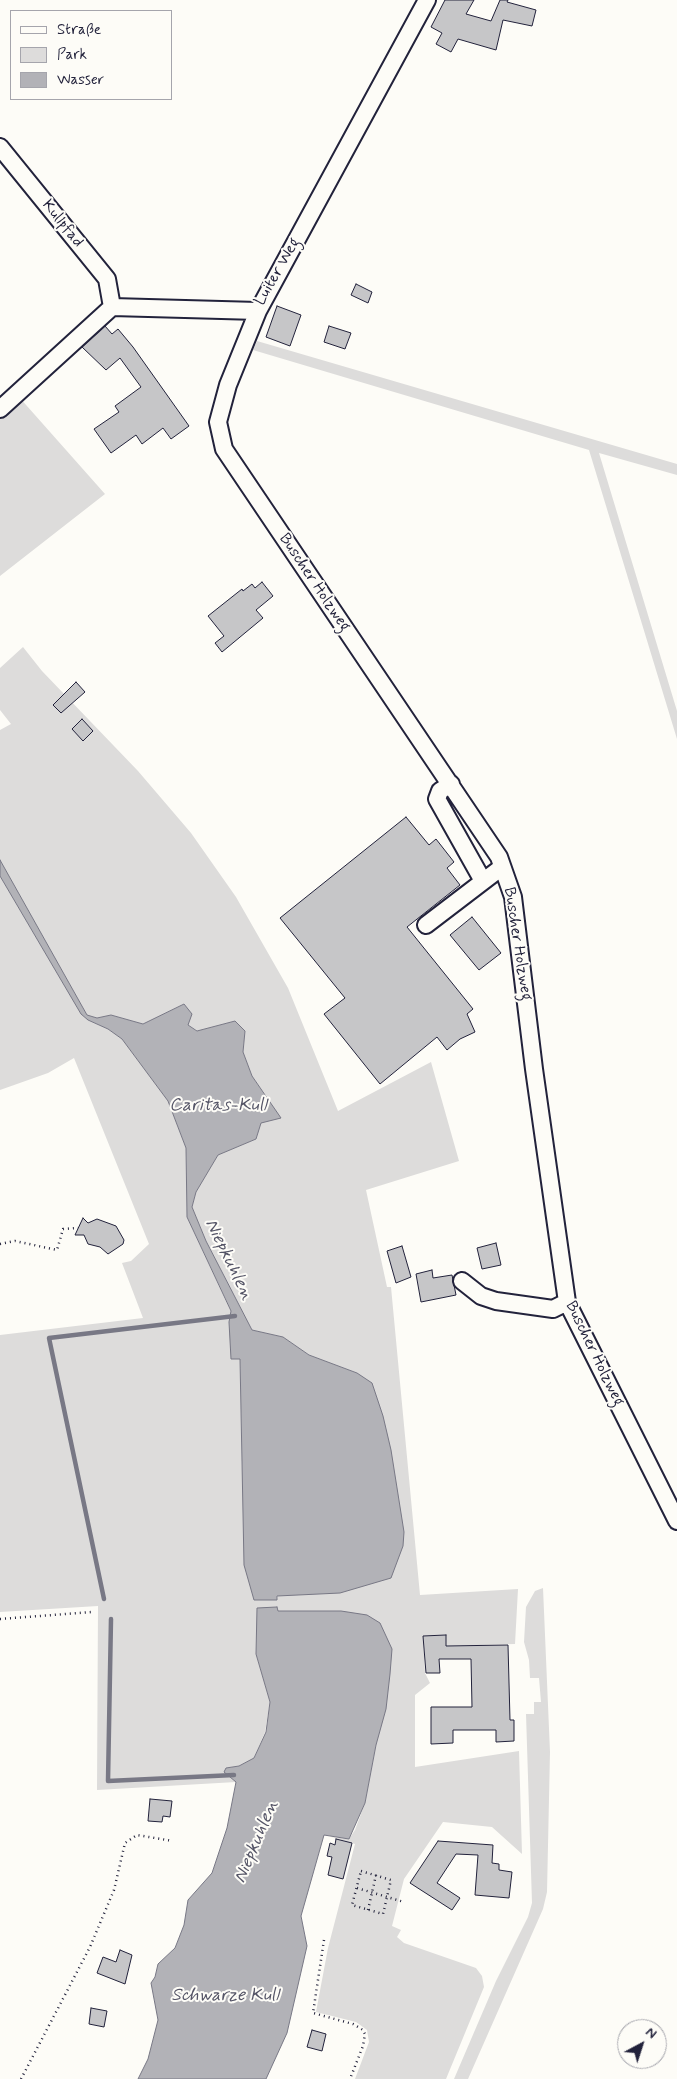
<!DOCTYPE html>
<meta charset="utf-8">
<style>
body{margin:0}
#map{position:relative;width:677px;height:2079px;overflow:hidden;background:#fdfcf7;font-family:Mynerve,sans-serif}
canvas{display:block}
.legend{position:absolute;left:10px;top:10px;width:162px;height:90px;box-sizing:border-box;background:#fdfcf7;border:1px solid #a5a5ac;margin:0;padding:6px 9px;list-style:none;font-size:15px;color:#22223b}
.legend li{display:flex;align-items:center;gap:10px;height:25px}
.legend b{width:25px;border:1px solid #a5a5ac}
.north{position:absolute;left:617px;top:2019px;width:50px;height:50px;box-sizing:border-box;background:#fdfcf7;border:1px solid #a5a5ac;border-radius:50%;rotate:40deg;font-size:14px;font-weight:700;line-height:20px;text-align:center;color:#22223b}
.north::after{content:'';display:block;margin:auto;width:18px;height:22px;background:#22223b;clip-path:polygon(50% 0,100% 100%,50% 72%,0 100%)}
</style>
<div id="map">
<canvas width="677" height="2079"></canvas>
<ul class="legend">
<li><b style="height:6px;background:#fdfcf7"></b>Straße</li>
<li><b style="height:14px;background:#dddcdb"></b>Park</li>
<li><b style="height:14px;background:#b2b2b7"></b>Wasser</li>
</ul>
<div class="north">N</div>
</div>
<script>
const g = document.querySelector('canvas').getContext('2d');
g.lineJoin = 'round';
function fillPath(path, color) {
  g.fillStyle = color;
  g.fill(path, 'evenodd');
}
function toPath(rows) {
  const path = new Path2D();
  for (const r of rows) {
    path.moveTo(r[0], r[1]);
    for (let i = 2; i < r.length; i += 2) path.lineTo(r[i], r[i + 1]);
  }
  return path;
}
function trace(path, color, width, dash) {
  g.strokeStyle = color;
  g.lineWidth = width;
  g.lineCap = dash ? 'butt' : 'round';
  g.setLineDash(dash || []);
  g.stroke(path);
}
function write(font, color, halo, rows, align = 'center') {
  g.font = font + ' Mynerve,sans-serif';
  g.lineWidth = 4;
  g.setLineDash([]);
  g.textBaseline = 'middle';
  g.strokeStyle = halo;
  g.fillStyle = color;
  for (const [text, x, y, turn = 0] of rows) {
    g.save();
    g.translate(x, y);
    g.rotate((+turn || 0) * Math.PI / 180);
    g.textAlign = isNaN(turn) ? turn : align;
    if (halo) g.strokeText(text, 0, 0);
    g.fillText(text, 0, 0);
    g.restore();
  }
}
const green = toPath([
 [257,341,677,464,677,475,599,453,677,711,677,739,589,450,253,350],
 [19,397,105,494,0,576,0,415],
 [23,647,42,671,138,771,191,833,236,897,288,988,338,1111,431,1062,459,1161,366,1190,387,1287,391,1287,420,1595,518,1589,515,1644,446,1646,446,1635,423,1636,425,1673,430,1683,415,1695,415,1767,519,1751,522,1854,492,1827,443,1822,404,1879,392,1926,401,1930,397,1937,404,1943,476,1968,482,1976,484,1987,446,2079,355,2079,369,2042,367,2030,356,2022,316,2012,328,1948,355,1844,331,1837,349,1839,355,1830,365,1803,376,1745,277,1611,277,1608,256,1654,270,1702,265,1732,254,1758,239,1766,226,1768,236,1782,97,1790,98,1606,0,1612,0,1335,143,1318,122,1263,131,1261,149,1244,74,1058,48,1073,0,1090,0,876,81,1014,88,1020,108,1029,122,1039,168,1101,186,1148,187,1217,231,1312,229,1322,232,1359,240,1359,242,1469,277,1599,357,1373,309,1355,283,1337,252,1330,206,1241,192,1207,196,1192,218,1155,256,1139,268,1098,252,1076,243,1052,245,1031,235,1021,198,1031,188,1025,184,1004,143,1024,111,1015,97,1018,87,1015,0,860,0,730,11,724,0,710,0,668],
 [543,1588,550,1752,547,1892,543,1909,468,2079,454,2079,496,1981,528,1917,532,1903,526,1714,534,1714,534,1702,541,1702,539,1678,530,1678,529,1660,524,1642,526,1607,535,1591]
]);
const water = toPath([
 [0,860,87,1015,97,1018,111,1015,143,1024,184,1004,192,1014,188,1025,197,1031,235,1021,245,1031,243,1052,252,1076,281,1118,261,1123,256,1139,218,1155,196,1192,192,1207,206,1241,252,1330,283,1337,309,1355,357,1373,372,1383,383,1416,391,1450,404,1532,403,1546,391,1578,340,1593,277,1596,277,1600,254,1600,244,1565,240,1359,231,1359,229,1322,231,1311,187,1217,186,1148,168,1101,122,1039,108,1029,88,1020,81,1014,0,876,0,860],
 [277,1607,278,1611,341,1611,367,1615,380,1623,392,1649,390,1674,386,1709,376,1745,365,1803,349,1839,324,1835,301,1916,307,1946,287,2033,266,2079,138,2079,148,2059,158,2020,151,1983,155,1977,158,1964,175,1948,184,1925,188,1900,212,1873,227,1828,236,1782,224,1772,226,1768,239,1766,254,1758,266,1732,270,1702,256,1654,257,1608,277,1607]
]);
const stream = toPath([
 [104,1599,49,1338,235,1316],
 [111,1619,108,1781,234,1775]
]);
const building = toPath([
 [445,0,474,0,466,14,491,21,500,0,508,0,507,2,536,10,532,26,503,20,496,50,458,39,451,52,436,44,442,33,431,27,445,0],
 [356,284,372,292,368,303,351,295,356,284],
 [277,306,301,315,290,346,266,337,277,306],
 [105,326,112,334,118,329,133,347,189,426,171,439,163,428,142,444,136,435,111,453,94,429,119,412,115,406,141,387,120,358,106,370,82,347,105,326],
 [329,326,351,333,345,349,324,342,329,326],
 [262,582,273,596,256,610,263,618,222,652,215,643,224,636,208,616,242,589,243,591,252,584,255,588,262,582],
 [76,682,85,692,61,713,53,705,76,682],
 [82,719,93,731,83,741,72,729,82,719],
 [406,817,429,845,436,839,454,862,447,868,460,885,407,927,473,1009,467,1014,475,1032,460,1039,447,1050,437,1037,380,1084,324,1014,345,998,280,918,406,817],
 [472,917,501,953,479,970,450,935,472,917],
 [83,1218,88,1223,97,1219,116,1226,124,1240,123,1244,108,1254,100,1247,88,1244,84,1235,75,1235,83,1218],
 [496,1243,501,1265,482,1269,477,1248,496,1243],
 [402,1246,411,1277,396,1283,387,1251,402,1246],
 [432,1270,433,1278,452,1275,456,1295,421,1302,416,1274,432,1270],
 [446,1635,446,1646,508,1645,510,1720,514,1720,514,1741,496,1742,496,1730,453,1730,453,1743,431,1744,431,1707,472,1707,471,1659,439,1659,440,1673,426,1673,423,1636,446,1635],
 [150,1799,172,1801,170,1817,163,1816,162,1822,148,1821,150,1799],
 [336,1839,352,1843,343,1879,328,1875,332,1857,327,1856,330,1843,335,1845,336,1839],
 [438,1841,493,1845,492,1863,499,1864,499,1870,512,1872,509,1898,475,1895,478,1855,456,1854,437,1883,460,1898,452,1910,410,1883,438,1841],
 [120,1950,132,1955,125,1984,97,1973,103,1957,116,1962,120,1950],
 [91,2008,107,2011,104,2027,89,2024,91,2008],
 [312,2030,326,2034,322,2051,307,2047,312,2030]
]);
const path = toPath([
 [0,1244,15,1241,57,1250,63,1229,78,1228],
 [0,1619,92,1612],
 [361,1871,391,1880,383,1914,352,1905,361,1871],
 [357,1888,404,1902],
 [368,1910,376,1875],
 [324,1940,313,2013,353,2024,363,2030,365,2034,363,2046,350,2079],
 [21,2079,90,1947,114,1890,125,1843,137,1835,173,1841]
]);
const minor = toPath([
 [0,147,107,279,112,307],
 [258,311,228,385,218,422,224,449,499,857,513,897,534,1069,567,1302,677,1521],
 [0,409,112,307,258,311,427,0],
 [451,784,440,791,437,799,483,881],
 [426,925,502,867],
 [462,1281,481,1296,496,1301,553,1309,567,1302]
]);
const streetNames = [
 ["Kullpfad",62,224,51],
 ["Luiter Weg",278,272,-60],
 ["Buscher Holzweg",314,583,56],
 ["Buscher Holzweg",517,944,81],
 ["Buscher Holzweg",594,1354,64]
];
const waterNames = [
 ["Caritas-Kull",218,1106],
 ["Niepkuhlen",228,1260,64],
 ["Niepkuhlen",257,1842,-67],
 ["Schwarze Kull",225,1996]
];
fillPath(green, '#dddcdb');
fillPath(water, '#b2b2b7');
trace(water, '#787885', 1);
trace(stream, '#787885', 4.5);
fillPath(building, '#c6c6c8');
trace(building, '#22223b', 1);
trace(minor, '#22223b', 20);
trace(path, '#22223b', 2.5, [1, 4]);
trace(minor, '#fdfcf7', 16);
write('16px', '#22223b', '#fdfcf7', streetNames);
write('italic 18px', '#545466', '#fdfcf7', waterNames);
</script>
